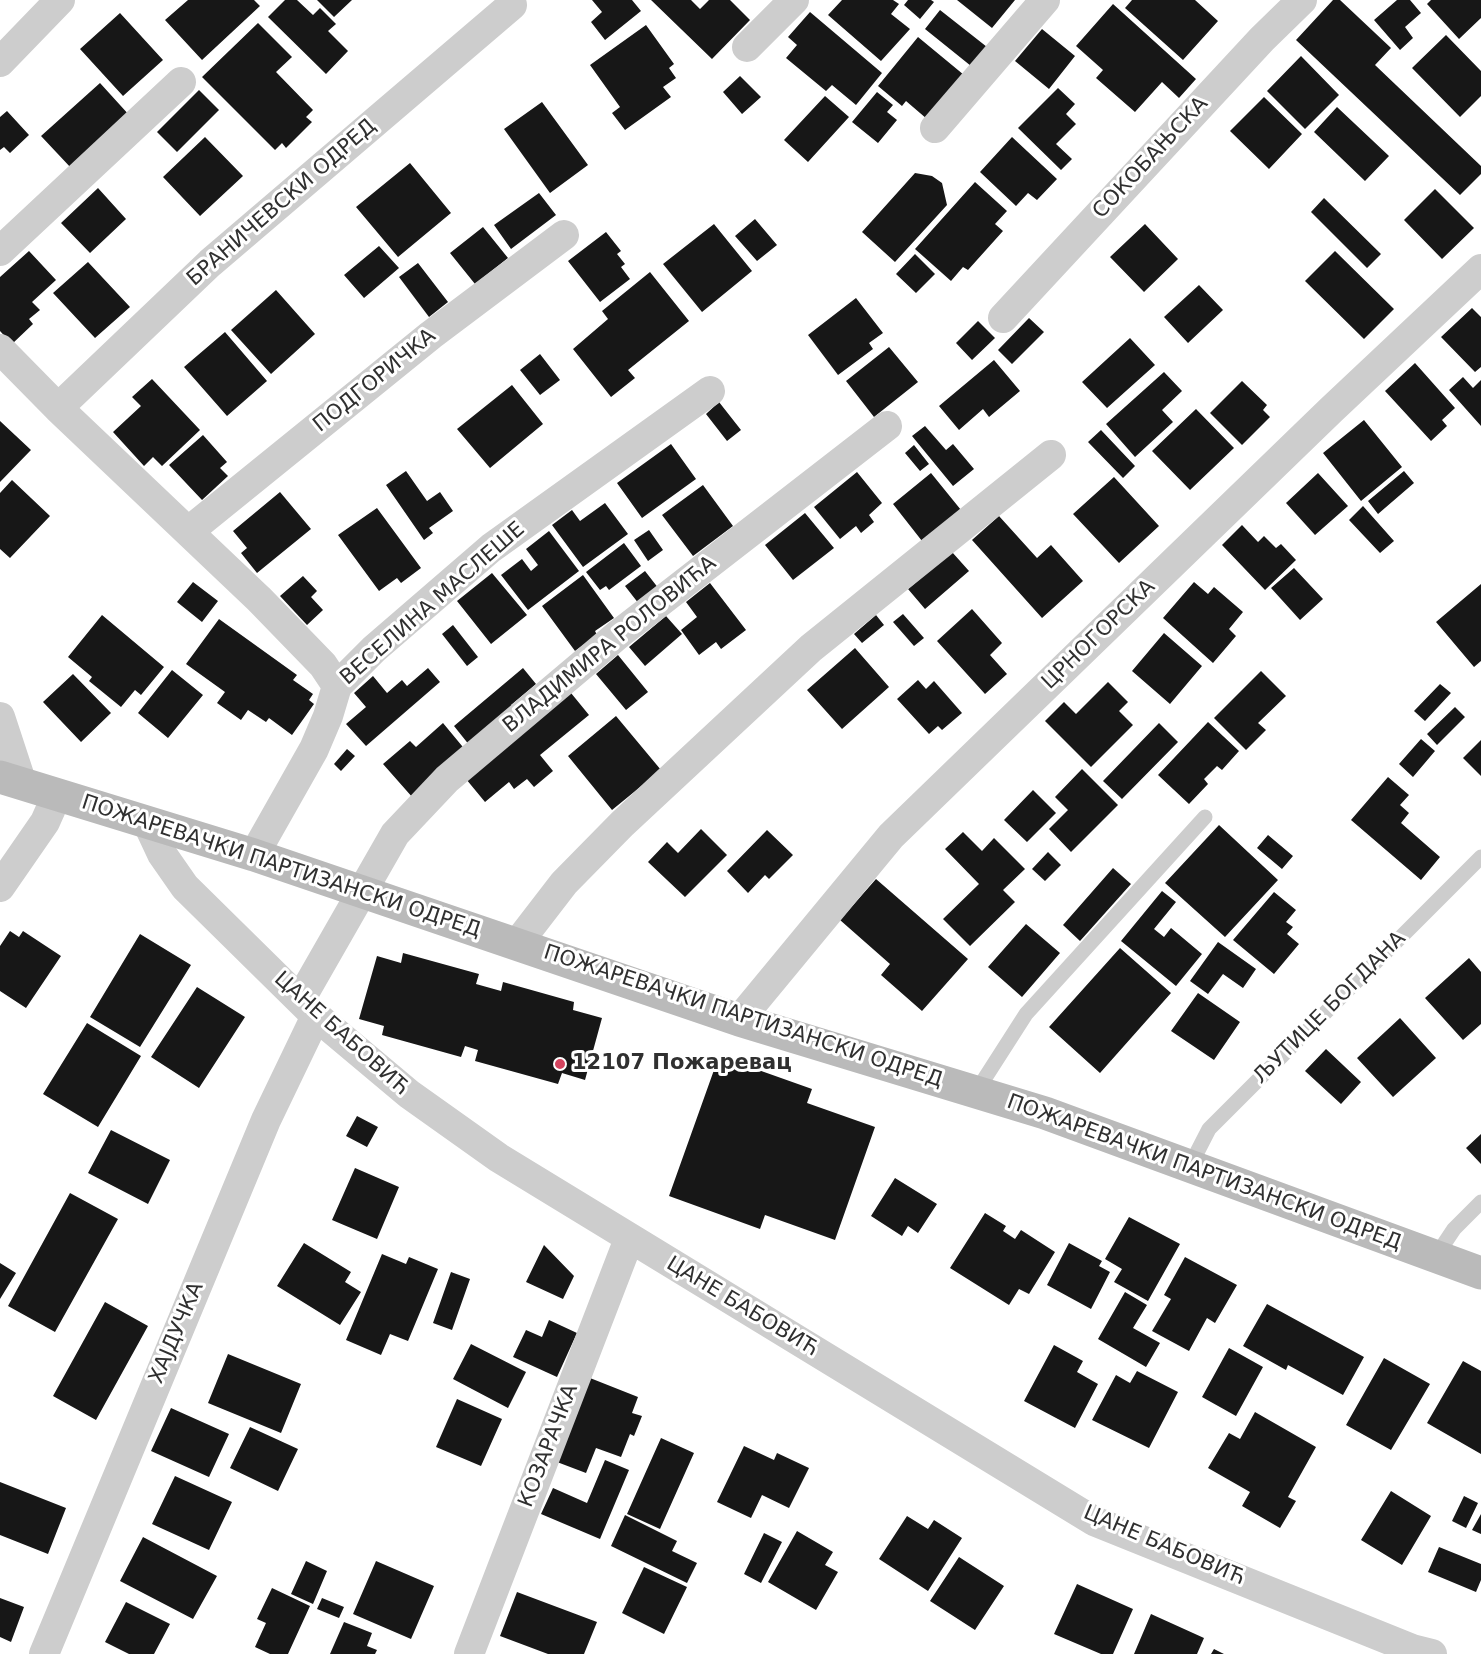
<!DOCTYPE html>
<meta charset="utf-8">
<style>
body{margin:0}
canvas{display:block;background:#fff}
</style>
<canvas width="1481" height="1654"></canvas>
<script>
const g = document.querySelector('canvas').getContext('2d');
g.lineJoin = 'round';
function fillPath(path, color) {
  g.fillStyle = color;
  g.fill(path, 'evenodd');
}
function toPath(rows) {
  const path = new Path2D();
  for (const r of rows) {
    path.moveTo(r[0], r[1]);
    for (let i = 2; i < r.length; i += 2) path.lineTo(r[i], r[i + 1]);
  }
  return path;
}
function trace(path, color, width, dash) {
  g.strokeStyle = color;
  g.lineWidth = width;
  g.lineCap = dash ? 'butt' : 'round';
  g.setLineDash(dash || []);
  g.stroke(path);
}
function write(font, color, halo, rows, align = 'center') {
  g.font = font + ' "DejaVu Sans",sans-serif';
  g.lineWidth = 6;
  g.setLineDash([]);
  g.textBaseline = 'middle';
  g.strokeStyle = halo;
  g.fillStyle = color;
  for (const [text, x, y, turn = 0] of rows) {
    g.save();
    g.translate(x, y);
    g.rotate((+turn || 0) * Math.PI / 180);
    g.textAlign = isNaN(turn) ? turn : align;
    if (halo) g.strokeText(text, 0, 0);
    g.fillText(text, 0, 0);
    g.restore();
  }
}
const building = toPath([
 [188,0,254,0,260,6,202,60,165,20],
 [285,0,297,0,313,15,320,8,336,24,328,31,348,51,326,74,268,17],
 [317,0,352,0,334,17],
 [592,0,632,0,641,11,605,40,591,22,602,12],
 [651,0,691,0,700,9,709,0,730,0,750,20,712,59],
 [842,0,893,0,899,4,891,14,910,29,881,61,828,15],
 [908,0,931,0,934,2,920,19,904,5],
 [957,0,1015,0,992,28],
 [1132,0,1195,0,1218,21,1183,60,1125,8],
 [1333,0,1340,0,1391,48,1375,65,1481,166,1481,174,1460,195,1296,40],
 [1397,0,1410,0,1421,13,1405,27,1413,38,1400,50,1374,20],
 [1431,0,1481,0,1481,18,1459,39,1427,4],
 [1113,4,1196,79,1179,98,1162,82,1135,112,1096,78,1103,70,1076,46],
 [940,10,987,47,971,66,925,29],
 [810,12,882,73,856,105,832,85,826,91,786,58,797,45,788,37],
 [120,13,163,60,123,96,80,49],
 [258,23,292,57,276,72,313,110,306,117,312,122,286,148,282,143,275,150,202,77],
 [646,25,674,64,669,68,676,78,663,87,671,97,625,130,612,113,620,107,590,65],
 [1042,29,1075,56,1049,89,1015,61],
 [1446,35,1481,71,1481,96,1460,117,1412,68],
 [918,37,964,75,927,119,906,101,902,106,878,86],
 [1301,56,1339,95,1305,129,1267,91],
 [740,76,761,97,742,114,723,92],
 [100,83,130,116,72,169,41,136],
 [1058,88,1075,104,1066,114,1076,124,1056,144,1072,159,1061,170,1018,128],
 [199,90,219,110,177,152,157,132],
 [877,92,893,105,887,112,897,120,878,143,852,122],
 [825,96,849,117,808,162,784,140],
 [1264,97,1302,134,1269,169,1230,131],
 [542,102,588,165,550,193,504,129],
 [1337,107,1389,156,1365,181,1314,132],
 [7,111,29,135,10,153,4,147,0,150,0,117],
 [205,137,243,176,200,216,163,177],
 [1012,137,1057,179,1037,200,1028,193,1016,206,980,172],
 [410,163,451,213,398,257,356,207],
 [915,173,932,176,942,183,947,205,895,262,862,232],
 [975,182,1007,211,995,224,1003,231,968,270,963,267,951,281,915,249],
 [98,188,126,219,90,253,61,223],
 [1435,189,1474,228,1442,259,1404,220],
 [539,193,556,215,511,249,494,225],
 [1324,198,1381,254,1367,268,1311,212],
 [755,219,777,245,757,261,735,236],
 [714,224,752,271,702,312,663,264],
 [1145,224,1178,259,1144,292,1110,257],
 [483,227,508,258,475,284,450,253],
 [606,232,621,251,617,254,625,264,621,267,630,279,600,302,568,261],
 [379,246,399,268,364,298,344,275],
 [29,251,56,280,32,302,40,310,29,319,33,324,12,344,0,331,0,277],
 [1335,251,1394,309,1364,339,1305,281],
 [915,254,935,274,916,293,896,274],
 [88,262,130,307,95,338,53,293],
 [418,263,448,302,429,317,399,277],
 [650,272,689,321,628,370,635,378,611,397,573,349,608,319,602,311],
 [1199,285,1223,310,1188,343,1164,317],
 [276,290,315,334,271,374,231,330],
 [856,298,883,333,869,343,873,349,838,375,808,335],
 [1472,308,1481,317,1481,367,1475,372,1441,337],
 [1029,318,1044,332,1012,364,998,350],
 [978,321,995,338,972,360,956,343],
 [225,332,267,381,227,416,184,367],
 [1130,338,1155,365,1107,408,1082,382],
 [889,347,918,382,874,417,846,381],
 [540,354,560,380,540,395,520,370],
 [994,360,1020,391,989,417,983,409,959,430,939,406],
 [1415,363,1455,408,1442,420,1447,426,1431,441,1385,391],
 [1164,372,1182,391,1162,410,1173,422,1135,457,1106,424],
 [1463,377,1473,388,1481,380,1481,426,1449,390],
 [152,379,200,430,162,466,153,457,144,466,113,432,141,406,132,397],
 [1242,381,1267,405,1263,410,1270,417,1242,445,1210,413],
 [512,385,543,424,490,468,457,429],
 [719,402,741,430,727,441,706,414],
 [1196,409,1234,448,1190,490,1152,451],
 [1364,420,1402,467,1361,501,1323,453],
 [0,421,31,450,0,482],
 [925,426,946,450,953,444,974,469,953,486,912,436],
 [1101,430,1135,466,1123,478,1088,442],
 [203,435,227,462,220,468,228,476,202,500,169,465],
 [671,444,696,479,642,518,617,483],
 [914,445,929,464,920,471,905,453],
 [406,471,427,501,440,492,453,511,429,528,433,533,424,540,386,485],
 [1404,471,1414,483,1378,514,1368,501],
 [857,472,882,503,869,515,874,522,861,533,856,526,840,539,814,507],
 [931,473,961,510,922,541,893,504],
 [1318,473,1348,506,1315,535,1286,503],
 [1114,477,1159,526,1119,563,1073,514],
 [12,480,50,516,10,558,0,549,0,493],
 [703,485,733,526,693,556,662,515],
 [280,492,311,529,257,573,241,553,247,548,233,531],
 [605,503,628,534,583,567,552,525,572,510,580,521],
 [1363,506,1394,541,1380,553,1349,520],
 [377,508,421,568,401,583,397,578,379,591,338,535],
 [805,513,834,548,793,580,765,545],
 [999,516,1037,558,1051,545,1083,581,1042,618,972,540],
 [1242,525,1258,542,1264,536,1276,548,1281,544,1296,560,1265,590,1222,545],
 [649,530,663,550,648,561,634,540],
 [549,531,579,571,528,610,501,575,522,559,531,571,538,565,526,549],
 [624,543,641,566,609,590,606,586,600,590,586,572],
 [952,552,969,571,925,609,908,589],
 [1294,568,1323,599,1300,620,1271,588],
 [645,571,659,589,639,604,625,586],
 [492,573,527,615,491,644,457,601],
 [583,575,614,618,595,631,597,635,575,651,542,606],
 [303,576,317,591,311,597,323,610,307,625,280,596],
 [193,582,218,601,202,622,177,602],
 [1194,582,1208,594,1214,587,1243,612,1229,629,1236,636,1213,663,1163,618],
 [710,583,746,630,721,649,716,642,699,655,681,630,697,617,686,602],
 [1481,584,1481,661,1474,667,1436,622],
 [972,609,1002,643,990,655,1007,674,985,694,937,641],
 [903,614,924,638,914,646,893,622],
 [102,615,164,667,141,695,135,690,121,707,89,681,92,677,68,657],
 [876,615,884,625,862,643,854,634],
 [666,616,682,634,645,666,629,647],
 [219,619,297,675,293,680,313,694,309,700,314,704,292,735,269,718,266,722,248,710,241,720,217,703,225,692,186,664],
 [453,625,478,657,467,666,442,634],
 [1164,633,1202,666,1170,704,1132,671],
 [855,648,889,687,842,729,807,690],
 [618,655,648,692,626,710,596,674],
 [428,668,440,682,366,746,346,724,366,707,354,693,373,676,387,693,402,680,407,686],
 [523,668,536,684,511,705,514,709,470,746,454,726],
 [172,670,203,695,168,738,138,713],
 [1261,671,1286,696,1258,723,1266,730,1246,750,1214,718],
 [73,674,111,713,81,742,43,702],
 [918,680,926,689,934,681,962,713,942,730,938,726,929,734,897,699],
 [1108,682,1128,702,1119,711,1133,725,1091,767,1045,721,1064,702,1076,714],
 [1440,684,1451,693,1425,721,1414,711],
 [571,693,589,715,540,755,553,771,534,787,527,779,514,789,509,782,485,802,466,779],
 [1455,707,1465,717,1437,745,1427,734],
 [616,716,661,770,612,810,568,756],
 [1208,722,1239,751,1222,770,1217,766,1204,779,1208,784,1189,804,1158,775],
 [443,723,467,752,413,798,383,764,410,741,416,747],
 [1159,723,1178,742,1122,799,1103,781],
 [1421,739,1435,751,1413,777,1399,764],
 [1481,740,1481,776,1463,758],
 [347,749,355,756,341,771,334,764],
 [1082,769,1118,805,1071,852,1049,829,1068,810,1055,797],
 [1388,777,1409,795,1400,805,1409,813,1401,823,1440,857,1421,880,1351,820],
 [1033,790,1056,813,1027,842,1004,820],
 [1219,825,1278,880,1225,937,1165,883],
 [701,829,727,855,685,897,648,862,667,842,678,853],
 [767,830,793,855,769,879,765,875,748,893,727,871],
 [963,832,982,851,994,838,1025,869,1003,890,1015,902,970,946,943,919,979,884,945,849],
 [1268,835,1293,856,1282,869,1257,848],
 [1048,852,1061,865,1045,881,1032,869],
 [1113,868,1131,884,1080,941,1063,925],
 [876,879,968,959,922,1011,881,975,890,964,840,920],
 [1162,891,1176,902,1154,929,1164,937,1171,928,1202,954,1176,986,1121,941],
 [1274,892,1296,910,1286,922,1293,927,1287,934,1299,944,1274,974,1233,940],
 [1026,924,1060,953,1022,997,988,967],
 [10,931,19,937,23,931,61,956,26,1008,0,991,0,946],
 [140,934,191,965,140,1047,90,1017],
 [1218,942,1256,969,1243,988,1223,974,1208,994,1190,981],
 [1120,948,1171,993,1100,1073,1049,1027],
 [403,953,479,974,476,984,501,991,503,982,574,1002,573,1010,602,1018,585,1080,562,1073,558,1084,475,1061,478,1050,465,1046,461,1057,382,1035,384,1026,359,1019,377,956,401,963],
 [1469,958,1481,972,1481,1024,1463,1040,1425,998],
 [197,987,245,1017,199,1088,151,1057],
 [1198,993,1240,1022,1214,1060,1171,1031],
 [1400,1018,1436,1058,1393,1097,1357,1058],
 [87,1023,141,1056,98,1127,43,1094],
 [1326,1049,1361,1082,1341,1104,1305,1071],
 [719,1056,812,1089,807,1103,875,1127,835,1240,765,1215,760,1229,669,1196],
 [357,1116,378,1127,367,1147,346,1136],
 [111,1130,170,1160,148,1204,88,1173],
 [1481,1134,1481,1164,1466,1148],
 [355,1168,399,1187,377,1239,332,1220],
 [895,1178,937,1204,918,1233,908,1226,902,1236,871,1216],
 [70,1193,118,1219,55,1332,8,1306],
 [985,1213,1006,1226,1003,1231,1015,1239,1021,1230,1055,1252,1029,1294,1019,1289,1009,1305,950,1268],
 [1129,1217,1180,1244,1148,1301,1114,1282,1122,1269,1105,1259],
 [304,1243,351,1272,345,1282,361,1292,340,1325,277,1286],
 [1069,1243,1102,1261,1099,1266,1110,1272,1091,1309,1047,1285],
 [544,1245,574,1276,563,1299,526,1282],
 [382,1254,406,1264,409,1257,438,1269,408,1341,390,1334,381,1355,346,1340],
 [1185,1257,1237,1285,1215,1323,1207,1318,1189,1351,1152,1331,1171,1299,1164,1295],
 [0,1263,16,1273,0,1299],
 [451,1272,470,1279,452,1330,433,1323],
 [1125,1292,1147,1305,1133,1328,1160,1343,1146,1367,1098,1339],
 [105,1302,148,1326,96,1420,53,1396],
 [1267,1304,1364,1357,1343,1395,1288,1365,1286,1370,1243,1346],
 [549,1320,577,1333,557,1377,513,1357,526,1330,542,1337],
 [471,1344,526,1372,508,1408,453,1379],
 [1054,1345,1083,1361,1077,1372,1098,1384,1075,1428,1024,1401],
 [1229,1348,1263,1367,1236,1416,1202,1397],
 [228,1354,301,1384,281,1433,208,1403],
 [1384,1358,1430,1384,1391,1450,1346,1425],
 [1463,1361,1481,1371,1481,1454,1427,1423],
 [1137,1371,1178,1392,1149,1448,1092,1420,1116,1375,1130,1383],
 [590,1378,638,1397,632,1413,642,1416,634,1436,630,1434,621,1457,596,1448,586,1473,557,1462],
 [457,1399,502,1419,481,1466,436,1447],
 [171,1408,229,1434,209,1477,151,1451],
 [1255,1412,1316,1447,1288,1497,1296,1501,1280,1528,1242,1506,1250,1492,1208,1468,1229,1433,1240,1439],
 [250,1427,298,1449,278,1491,230,1468],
 [661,1438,694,1453,660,1529,627,1514],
 [744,1446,774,1460,777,1453,809,1468,789,1508,762,1495,751,1518,717,1502],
 [605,1460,629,1470,600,1539,541,1514,553,1488,587,1503],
 [175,1476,232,1502,209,1550,152,1524],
 [0,1482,66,1508,48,1554,0,1535],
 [1391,1491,1431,1516,1402,1565,1361,1540],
 [1464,1496,1478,1503,1466,1528,1452,1521],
 [1481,1514,1481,1534,1472,1530],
 [625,1515,677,1541,672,1551,697,1563,687,1583,611,1546],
 [907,1516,928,1529,934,1520,962,1538,928,1591,879,1559],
 [797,1531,833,1552,825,1565,838,1572,816,1610,768,1582],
 [764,1533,782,1542,761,1583,744,1574],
 [143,1537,217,1576,193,1619,120,1581],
 [1439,1547,1481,1564,1481,1580,1476,1592,1428,1572],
 [959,1557,1004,1586,975,1630,930,1601],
 [306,1561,327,1571,313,1604,291,1594],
 [376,1561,434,1586,411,1639,353,1614],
 [644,1567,687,1587,664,1634,622,1613],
 [1077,1584,1133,1609,1113,1654,1101,1654,1054,1634],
 [272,1588,310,1606,288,1654,270,1654,255,1647,266,1623,257,1619],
 [517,1592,597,1622,584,1654,548,1654,500,1636],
 [0,1598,24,1607,11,1642,0,1637],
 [322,1598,344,1607,339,1618,317,1609],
 [126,1602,170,1624,154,1654,129,1654,105,1642],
 [1151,1614,1204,1638,1197,1654,1134,1654],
 [344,1622,372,1633,367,1646,377,1650,375,1654,330,1654],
 [1214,1649,1224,1654,1211,1654]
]);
const lane = toPath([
 [976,1092,1026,1014,1205,817],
 [1190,1166,1209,1129,1481,857],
 [1436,1256,1454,1229,1481,1202]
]);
const street = toPath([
 [747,47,794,0],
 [0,62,60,0],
 [935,128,1045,0],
 [0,251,181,82],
 [1003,318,1262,39,1302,0],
 [0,349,58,408,258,598,323,665,337,686],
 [58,408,210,263,512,5],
 [189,531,431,335,564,235],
 [0,717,22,784],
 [147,822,162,854,185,887,316,1016,409,1094,499,1158,1094,1521,1412,1649,1432,1654],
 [254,855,314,749,328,716,337,686,374,649,491,548,710,391],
 [0,887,45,822,57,795],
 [517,944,564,883,622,824,811,648,1051,455],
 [300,1000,395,834,447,779,620,633,887,426],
 [739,1020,891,836,1331,410,1481,269],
 [44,1654,266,1120,316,1016],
 [469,1654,629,1239]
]);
const secondary = toPath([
 [0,777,254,855,739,1020,1045,1113,1481,1273]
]);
const markers = [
 [560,1064,6,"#d4445f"]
];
const streetNames = [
 ["СОКОБАЊСКА",1151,158,-47],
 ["БРАНИЧЕВСКИ ОДРЕД",282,203,-41],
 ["ПОДГОРИЧКА",375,381,-39],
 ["ВЕСЕЛИНА МАСЛЕШЕ",433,604,-41],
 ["ЦРНОГОРСКА",1099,635,-44],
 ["ВЛАДИМИРА РОЛОВИЋА",610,645,-39],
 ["ПОЖАРЕВАЧКИ ПАРТИЗАНСКИ ОДРЕД",281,867,18],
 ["ЉУТИЦЕ БОГДАНА",1330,1008,-45],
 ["ПОЖАРЕВАЧКИ ПАРТИЗАНСКИ ОДРЕД",743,1017,18],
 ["ЦАНЕ БАБОВИЋ",341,1034,42],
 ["ПОЖАРЕВАЧКИ ПАРТИЗАНСКИ ОДРЕД",1204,1173,20],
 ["ЦАНЕ БАБОВИЋ",742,1307,31],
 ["ХАЈДУЧКА",177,1333,-67],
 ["КОЗАРАЧКА",549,1446,-69],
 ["ЦАНЕ БАБОВИЋ",1164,1546,23]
];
const poiNames = [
 ["12107 Пожаревац",572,1064]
];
fillPath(building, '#171717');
trace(lane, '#cdcdcd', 15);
trace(street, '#cdcdcd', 30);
trace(secondary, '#bababa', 33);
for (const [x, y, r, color] of markers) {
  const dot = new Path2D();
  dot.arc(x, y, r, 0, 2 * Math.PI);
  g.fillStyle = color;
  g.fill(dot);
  trace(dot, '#fff', 2);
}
write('21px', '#303030', '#fff', streetNames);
write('bold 21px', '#303030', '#fff', poiNames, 'left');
</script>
